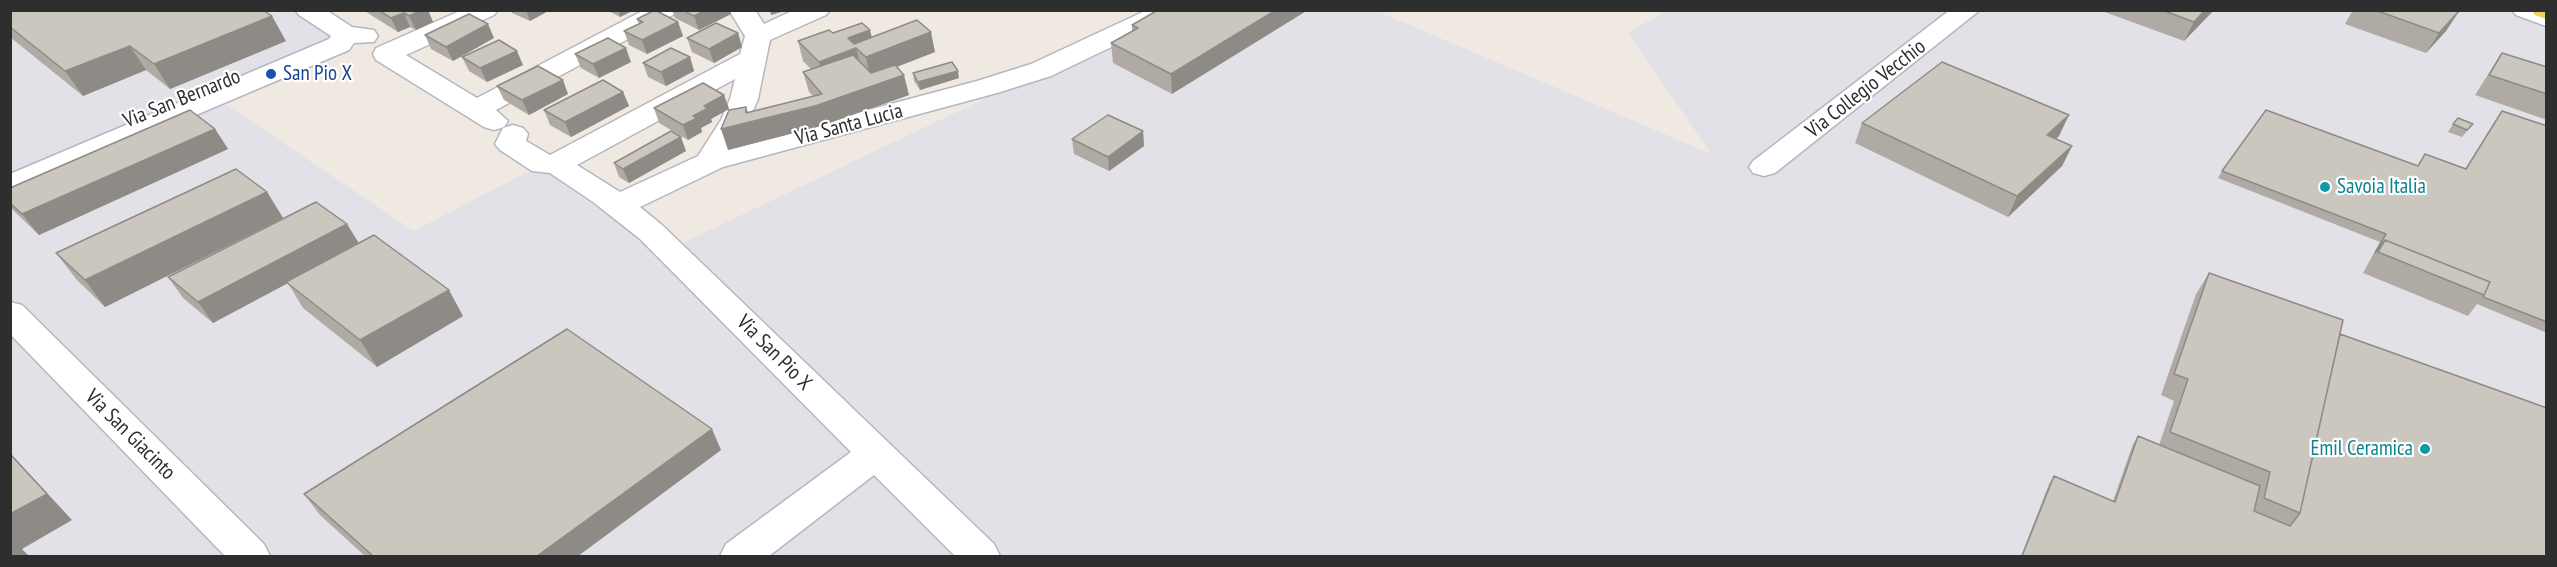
<!DOCTYPE html>
<style>
body{margin:0}
#map{position:relative;width:2557px;height:567px;overflow:hidden;background:#efe9e1;font-family:"PT Sans Narrow",sans-serif}
canvas{display:block}
.frame{position:absolute;inset:0;border:12px solid #2e2e2e;pointer-events:none}
</style>
<div id="map">
<canvas width="2557" height="567"></canvas>
<div class="frame"></div>
</div>
<script>
const g = document.querySelector('canvas').getContext('2d');
g.lineJoin = 'round';
function fillPath(path, color) {
  g.fillStyle = color;
  g.fill(path, 'evenodd');
}
function toPath(rows) {
  const path = new Path2D();
  for (const r of rows) {
    path.moveTo(r[0], r[1]);
    for (let i = 2; i < r.length; i += 2) path.lineTo(r[i], r[i + 1]);
  }
  return path;
}
function trace(path, color, width, dash) {
  g.strokeStyle = color;
  g.lineWidth = width;
  g.lineCap = dash ? 'butt' : 'round';
  g.setLineDash(dash || []);
  g.stroke(path);
}
function write(font, color, halo, rows, align = 'center') {
  g.font = font + ' "PT Sans Narrow",sans-serif';
  g.lineWidth = 4.5;
  g.setLineDash([]);
  g.textBaseline = 'middle';
  g.strokeStyle = halo;
  g.fillStyle = color;
  for (const [text, x, y, turn = 0] of rows) {
    g.save();
    g.translate(x, y);
    g.rotate((+turn || 0) * Math.PI / 180);
    g.textAlign = isNaN(turn) ? turn : align;
    if (halo) g.strokeText(text, 0, 0);
    g.fillText(text, 0, 0);
    g.restore();
  }
}
const industrial = toPath([
 [10,11,295,11,340,39,213,96,414,231,539,166,660,254,1168,11,1377,11,1711,154,1629,33,1665,11,2546,11,2546,556,11,556]
]);
const minor = toPath([
 [295,10,326,10,352,27,374,30,378,36,374,42,354,43,349,50,10,194,10,174,329,39,331,36,299,15,295,10],
 [462,10,498,10,494,15,406,55,477,98,644,10,677,10,673,15,496,110,508,121,504,127,494,130,484,127,376,60,373,54,376,48,462,10],
 [729,10,755,10,764,24,794,10,830,10,826,15,770,40,758,99,749,120,733,146,977,81,1031,64,1147,10,1182,10,1178,15,1051,76,997,93,723,167,640,207,662,225,994,544,1000,556,955,556,874,475,769,556,720,556,726,544,851,452,640,239,593,202,550,173,532,171,500,150,495,144,503,128,513,125,523,128,528,134,526,141,550,155,740,54,745,36,729,10],
 [735,79,730,99,721,120,698,156,620,192,577,165,735,79],
 [1950,10,1980,10,1775,173,1764,176,1753,173,1749,167,1753,161,1950,10],
 [2512,10,2546,10,2546,26,2516,15,2512,10],
 [10,302,22,305,264,544,270,556,225,556,10,334,10,302]
]);
const major = toPath([
 [2531,10,2546,10,2546,19,2535,15,2531,10]
]);
const wall = toPath([
 [10,10,286,41,170,89,146,70,83,96,10,37],
 [363,10,428,10,433,22,416,30,410,27,398,32],
 [511,10,550,10,530,21,512,13],
 [607,10,634,10,620,17],
 [672,10,730,10,731,14,699,30,675,18],
 [1198,10,1172,94,1113,63,1111,43,1132,31,1132,25],
 [2099,10,2214,10,2184,41],
 [2353,10,2458,10,2459,11,2446,31,2426,53,2345,24],
 [637,19,678,22,683,36,647,54,629,45,624,31,639,24],
 [738,33,742,47,714,63,692,52,687,38],
 [833,33,872,38,935,52,897,67,909,95,821,126,728,150,746,107,748,113,813,96,809,92,803,72,811,69,803,61,798,41],
 [425,35,494,38,453,61,431,49],
 [2502,53,2547,67,2547,120,2475,95,2489,73],
 [575,54,631,62,599,78,581,68],
 [462,57,523,65,487,82,469,71],
 [690,57,694,71,666,86,648,77,643,63],
 [913,73,959,78,920,90,914,81],
 [497,86,568,94,529,115,504,100],
 [623,92,629,106,571,137,550,125,544,110],
 [724,95,729,109,711,119,712,122,701,128,702,132,688,140,659,123,654,108],
 [2502,111,2547,126,2547,333,2477,304,2468,316,2363,273,2380,242,2218,178,2222,171,2418,165,2425,154,2466,169],
 [1862,123,2059,136,2056,139,2072,146,2062,166,2008,217,1855,143],
 [2453,124,2473,124,2462,137,2448,132],
 [215,129,228,149,39,235,16,213,10,207,10,188],
 [1143,131,1144,146,1109,171,1074,154,1072,139],
 [686,151,629,183,619,177,614,163],
 [267,192,283,218,105,307,77,280,56,253],
 [359,243,463,316,377,367,303,308,288,283,213,323,183,298,168,277],
 [2209,273,2340,334,2547,556,2021,556,2049,484,2054,476,2113,501,2133,444,2138,436,2159,445,2174,401,2161,395,2196,294],
 [721,450,578,556,365,556,320,515,304,494]
]);
const shadedWall = toPath([
 [422,10,428,10,433,22,416,30,409,16],
 [526,10,550,10,530,21],
 [618,10,634,10,620,17],
 [706,10,730,10,731,14,699,30,694,16],
 [770,10,788,10,771,15],
 [1276,10,1308,10,1172,94,1171,74],
 [2205,10,2214,10,2184,41,2194,22],
 [2459,11,2446,31,2426,53,2439,33],
 [404,13,410,27,398,32,391,18],
 [272,16,286,41,170,89,154,64],
 [678,22,683,36,647,54,642,40],
 [488,24,494,38,453,61,446,47],
 [870,30,875,50,856,48,861,68,824,82,819,62,848,38],
 [931,32,935,52,870,77,866,57],
 [738,33,742,47,714,63,709,49],
 [130,46,146,70,83,96,65,71],
 [626,48,631,62,599,78,593,64],
 [517,51,523,65,487,82,480,68],
 [690,57,694,71,666,86,661,72],
 [958,71,959,78,920,90,918,82],
 [904,75,909,95,821,126,728,150,721,129,746,113,746,107,751,122],
 [563,80,568,94,529,115,522,100],
 [623,92,629,106,571,137,565,122],
 [724,95,729,109,711,119,712,122,701,128,702,132,688,140,683,125,704,106],
 [2069,115,2059,136,2038,155,2047,135],
 [215,129,228,149,39,235,22,214],
 [1143,131,1144,146,1109,171,1108,157],
 [681,137,686,151,629,183,623,169],
 [2072,146,2062,166,2008,217,2017,196],
 [267,192,283,218,105,307,85,280],
 [347,224,360,245,286,282,288,283,213,323,198,302],
 [449,290,463,316,377,367,360,340],
 [712,429,721,450,578,556,537,556],
 [10,453,72,520,22,549,29,556,10,556]
]);
const building = toPath([
 [10,10,263,10,272,16,154,64,130,46,65,71,10,27,10,10],
 [378,10,422,10,409,16,404,13,391,18,378,10],
 [655,10,678,22,642,40,624,31,643,22,637,19,655,10],
 [682,10,706,10,694,16,682,10],
 [1158,10,1198,11,1276,10,1171,74,1111,43,1138,28,1132,25,1158,10],
 [2162,10,2205,10,2194,22,2162,10],
 [2375,10,2458,10,2459,11,2439,33,2375,10],
 [469,14,488,24,446,47,425,35,469,14],
 [917,20,931,32,866,57,856,48,819,62,798,41,829,30,833,33,862,23,870,30,848,38,854,44,917,20],
 [716,23,738,33,709,49,687,38,716,23],
 [608,38,626,48,593,64,575,54,608,38],
 [499,40,517,51,480,68,462,57,499,40],
 [671,48,690,57,661,72,643,63,671,48],
 [2502,53,2547,67,2547,94,2489,75,2502,53],
 [853,55,871,73,895,65,904,75,815,106,721,129,729,110,746,107,746,113,822,94,803,72,853,55],
 [952,62,958,71,918,82,913,73,952,62],
 [1942,62,2069,115,2047,135,2072,146,2017,196,1862,123,1942,62],
 [538,66,563,80,522,100,497,86,538,66],
 [603,80,623,92,565,122,544,110,603,80],
 [703,83,724,95,704,106,708,108,693,116,697,118,683,125,654,108,703,83],
 [190,110,215,129,22,214,10,203,10,188,190,110],
 [2266,110,2418,166,2425,154,2466,169,2502,111,2547,126,2547,322,2483,297,2490,282,2385,240,2375,253,2386,234,2222,171,2266,110],
 [1108,115,1143,131,1108,157,1072,139,1108,115],
 [2458,118,2473,124,2467,130,2453,124,2458,118],
 [671,131,681,137,623,169,614,163,671,131],
 [236,169,267,192,85,280,56,253,236,169],
 [316,202,347,224,198,302,168,277,316,202],
 [374,235,449,290,360,340,286,282,374,235],
 [2385,240,2490,282,2484,295,2378,252,2385,240],
 [2209,273,2343,320,2300,513,2264,498,2270,472,2170,432,2188,379,2174,374,2209,273],
 [567,329,712,429,537,556,373,556,304,494,567,329],
 [2340,334,2547,408,2547,556,2022,556,2054,476,2115,502,2138,436,2260,486,2254,511,2290,526,2300,513,2340,334],
 [10,454,47,494,10,514,10,454]
]);
const markers = [
 [271,74,6,"#1a4fb4"],
 [2325,187,6,"#0f9aa8"],
 [2425,449,6,"#0f9aa8"]
];
const transitNames = [
 ["San Pio X",283,74]
];
const streetNames = [
 ["Via Collegio Vecchio",1866,89,-38],
 ["Via San Bernardo",182,99,-22],
 ["Via Santa Lucia",849,125,-15],
 ["Via San Pio X",774,353,45],
 ["Via San Giacinto",130,435,45]
];
const cultureNames = [
 ["Savoia Italia",2337,187],
 ["Emil Ceramica",2413,449,"right"]
];
fillPath(industrial, '#e3e1e8');
trace(minor, '#b4b7c1', 3);
trace(major, '#c9c9c9', 3);
fillPath(minor, '#fff');
fillPath(major, '#f2d163');
fillPath(wall, '#afaba4');
fillPath(shadedWall, '#8e8b86');
fillPath(building, '#cbc7bf');
trace(building, '#8e8b86', 1.5);
for (const [x, y, r, color] of markers) {
  const dot = new Path2D();
  dot.arc(x, y, r, 0, 2 * Math.PI);
  g.fillStyle = color;
  g.fill(dot);
  trace(dot, '#fff', 2);
}
write('21px', '#164399', '#fff', transitNames, 'left');
write('21px', '#2e2e2e', '#fff', streetNames);
write('21px', '#0d838f', '#fff', cultureNames, 'left');
</script>
